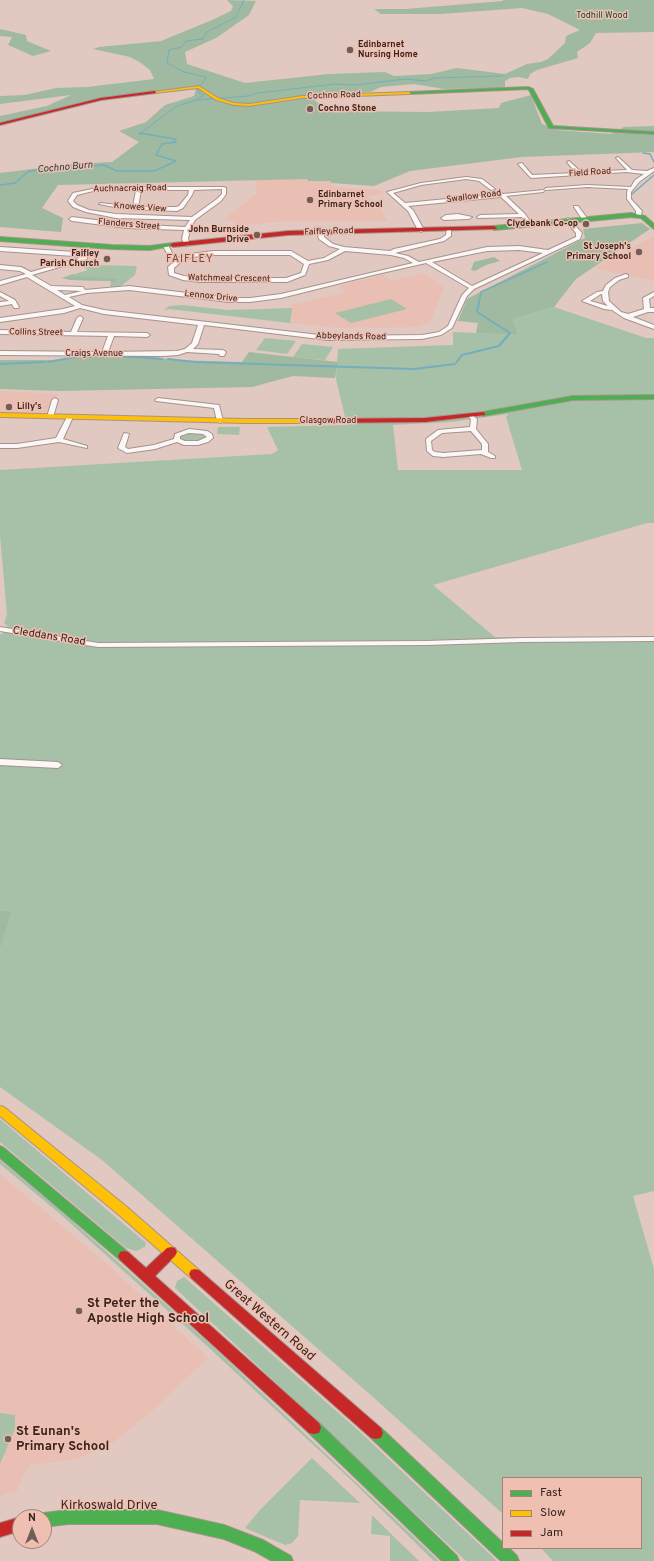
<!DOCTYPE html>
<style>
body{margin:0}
#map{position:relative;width:654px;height:1561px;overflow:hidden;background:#e1c8c0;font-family:Overpass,sans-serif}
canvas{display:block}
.legend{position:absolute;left:502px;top:1477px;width:140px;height:72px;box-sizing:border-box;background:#efc0b2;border:1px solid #a58278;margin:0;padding:5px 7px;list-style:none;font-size:12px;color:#372520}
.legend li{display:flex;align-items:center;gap:8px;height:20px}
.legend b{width:20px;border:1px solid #a58278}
.north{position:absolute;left:12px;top:1509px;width:40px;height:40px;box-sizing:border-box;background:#efc0b2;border:1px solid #a58278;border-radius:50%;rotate:0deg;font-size:11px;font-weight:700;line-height:16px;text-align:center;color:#372520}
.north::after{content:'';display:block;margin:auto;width:14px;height:18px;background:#725e58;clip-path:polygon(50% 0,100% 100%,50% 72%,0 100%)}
</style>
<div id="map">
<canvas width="654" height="1561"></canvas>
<ul class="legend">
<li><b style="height:5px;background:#4caf50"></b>Fast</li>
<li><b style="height:5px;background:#ffc107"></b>Slow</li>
<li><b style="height:5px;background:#c62828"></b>Jam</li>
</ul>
<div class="north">N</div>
</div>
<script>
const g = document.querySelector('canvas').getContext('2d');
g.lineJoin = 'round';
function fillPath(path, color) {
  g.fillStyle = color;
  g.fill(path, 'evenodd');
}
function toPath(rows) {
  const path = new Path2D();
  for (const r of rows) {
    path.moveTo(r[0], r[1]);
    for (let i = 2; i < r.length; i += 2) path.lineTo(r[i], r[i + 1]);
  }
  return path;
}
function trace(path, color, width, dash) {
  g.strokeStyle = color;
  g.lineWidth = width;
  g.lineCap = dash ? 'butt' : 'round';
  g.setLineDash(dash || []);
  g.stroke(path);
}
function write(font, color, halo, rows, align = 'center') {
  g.font = font + ' Overpass,sans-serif';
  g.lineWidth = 3;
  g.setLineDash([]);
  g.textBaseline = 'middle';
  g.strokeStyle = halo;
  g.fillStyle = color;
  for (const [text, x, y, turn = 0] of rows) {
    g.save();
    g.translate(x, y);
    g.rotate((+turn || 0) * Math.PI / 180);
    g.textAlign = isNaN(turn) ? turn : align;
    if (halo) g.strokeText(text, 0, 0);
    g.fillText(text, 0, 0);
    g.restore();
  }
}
const built = toPath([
 [256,179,307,179,308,181,331,181,332,186,347,188,380,190,383,194,367,196,378,206,388,221,266,222,263,224,233,225,237,222,223,220,256,194],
 [654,236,654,281,595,268],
 [423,273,444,287,430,322,419,327,339,328,290,323,292,305,346,292,338,286,383,275,393,281],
 [0,391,59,394,50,419,0,417],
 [0,1174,107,1264,208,1358,153,1410,114,1442,77,1459,31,1465,23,1475,17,1491,0,1496]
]);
const green = toPath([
 [83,260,93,265,137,266,135,275,121,286,110,287,111,281,71,280,62,278,88,270,76,263],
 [391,299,407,309,351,323,335,313],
 [182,305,228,310,292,308,290,323,169,309,164,310,169,306],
 [554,307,646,338,654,338,654,523,647,523,433,585,495,637,654,638,654,1191,633,1196,654,1269,654,1561,553,1561,541,1548,641,1548,641,1478,503,1478,503,1514,373,1397,102,1160,0,1087,0,950,12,911,0,910,0,634,2,634,9,628,4,623,7,615,0,535,0,470,272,454,278,450,267,427,347,425,336,379,338,349,453,345,453,332,518,335,513,319],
 [508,414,506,417,522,470,398,470,393,425,451,422],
 [265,338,296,341,287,354,256,350],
 [302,344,333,347,325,360,293,357],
 [218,427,240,427,239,435,217,434],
 [186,433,204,434,207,438,201,441,185,441,179,438,180,435],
 [0,1119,146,1243,145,1247,136,1251,126,1248,0,1142],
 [0,1160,61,1211,210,1344,439,1561,434,1561,349,1478,206,1345,59,1213,0,1164],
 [184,1277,359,1431,497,1561,466,1561,175,1288,177,1281],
 [0,1413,15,1415,15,1429,0,1464],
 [312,1458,360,1503,300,1500,298,1536,292,1543,285,1545,245,1528,260,1510],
 [372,1515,393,1536,419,1561,390,1561,390,1536,371,1534]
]);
const forest = toPath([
 [227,0,256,1,249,15,216,38,185,52,187,64,245,83,329,74,385,72,394,76,431,74,457,68,505,74,527,64,541,62,548,59,565,43,566,36,580,30,548,14,522,8,441,14,381,14,374,9,406,9,503,1,503,0,654,0,654,32,596,33,590,43,577,52,578,58,537,70,530,74,528,79,519,77,510,78,505,81,505,88,444,89,414,84,381,87,370,92,319,96,313,99,329,111,428,112,499,108,501,103,531,95,542,124,557,130,611,134,624,127,654,126,654,152,522,157,410,171,374,186,331,183,331,181,308,181,307,179,58,185,42,208,63,218,61,232,0,227,0,173,72,164,112,162,139,142,119,131,146,122,165,105,194,96,196,88,93,99,0,123,0,116,47,106,71,95,0,104,0,96,25,95,56,88,87,87,154,79,150,70,141,63,130,57,93,49,99,47,161,41,212,20,231,11,233,6],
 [0,29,26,35,27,41,51,51,33,56,8,45,12,37,0,36],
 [642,223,650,229,576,279,554,307,513,319,518,335,476,333,478,323,458,321,467,299,585,238,583,229],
 [494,257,500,261,486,265,475,271,471,270,474,262],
 [73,274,74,276,118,279,111,283,111,281,71,280,62,278],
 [249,352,338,362,335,378,293,376,252,387,59,391,0,389,0,360,64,360,69,357,151,356,172,360,242,362],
 [0,910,12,911,0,950]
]);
const streamFar2 = toPath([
 [201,85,206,77,184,72,167,63,169,50,182,47,186,41,203,39,207,32,236,17,244,0],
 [197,100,248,96,258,93,335,84,355,85,405,79,426,81,434,78,503,76],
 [141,134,139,134,177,106,196,100,204,95,199,93,198,89]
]);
const streamFar1 = toPath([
 [643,153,650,154,654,162],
 [0,185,15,183,29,171,104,165,117,171,154,171,176,161,156,155,162,144,176,142,175,139,140,133],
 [632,194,654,175],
 [479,303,481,292,547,262]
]);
const stream = toPath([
 [168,359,194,362,414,369,455,364,462,355,499,346,510,333,477,312,479,302],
 [48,362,75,357,117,356,162,359],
 [0,364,45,362]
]);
const street = toPath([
 [618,157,632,170,647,171,654,168,654,171,639,182,631,192,631,199,642,211,640,217,636,217,636,211,627,199,627,192,628,189,587,187,545,190,543,192,506,196,525,214,532,224,531,225,527,225,522,217,478,218,477,217,480,215,519,214,501,197,408,206,413,210,424,230,421,232,418,230,408,211,387,192,421,183,466,177,482,179,495,189,491,190,479,181,466,179,421,185,393,193,405,203,499,194,501,193,503,194,544,190,546,188,587,185,631,187,635,180,644,174,626,172,531,178,518,164,522,163,532,175,576,173,567,162,569,161,581,172,627,170,616,158,618,157],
 [137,187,224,187,226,188,226,194,221,201,195,220,190,229,188,239,190,244,187,246,185,245,182,239,184,230,127,228,72,221,69,219,72,217,127,224,185,227,190,220,116,218,86,212,73,207,68,201,73,193,97,188,137,187],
 [222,189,222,194,217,199,192,217,116,214,89,210,77,205,73,201,77,195,97,190,136,190,133,207,101,203,99,204,125,209,177,211,183,208,192,195,194,190,222,189],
 [141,190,189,190,188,195,179,206,176,207,138,207,141,190],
 [574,206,578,206,587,218,586,219,582,219,574,207,574,206],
 [458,214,472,217,469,219,444,220,441,218,446,215,458,214],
 [568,218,582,233,580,239,474,289,467,296,452,328,441,335,422,339,328,340,204,325,198,344,193,349,223,350,226,352,224,356,220,356,219,354,187,352,178,355,163,356,0,355,0,351,102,352,108,336,0,334,0,330,71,332,77,318,80,316,83,318,77,332,147,333,150,335,147,337,114,336,108,352,177,351,185,349,192,343,198,325,104,314,80,308,64,313,0,322,0,318,63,309,75,306,27,277,0,285,0,281,26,274,20,271,0,269,0,265,21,267,31,272,80,258,74,256,0,251,0,247,75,252,87,257,87,259,32,275,51,286,83,287,85,290,129,286,229,298,250,298,281,294,413,263,404,258,391,255,345,251,328,260,309,264,305,275,287,282,200,282,183,280,169,275,168,267,176,260,169,257,163,246,168,245,173,255,180,258,191,254,213,251,291,251,308,261,324,258,340,249,329,246,319,239,317,231,320,229,323,231,324,237,333,244,344,247,390,251,394,249,440,239,446,235,447,228,451,228,451,236,444,241,395,253,408,256,419,262,487,247,519,246,548,250,576,237,576,233,565,220,568,218],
 [519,250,543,253,472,286,432,262,487,251,519,250],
 [213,255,290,255,304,264,301,273,286,278,200,278,184,276,174,273,174,268,182,261,192,257,213,255],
 [426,263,469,288,462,295,448,326,439,332,422,335,328,336,104,310,82,305,69,297,87,293,129,290,229,302,250,302,281,298,373,275,426,263],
 [57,290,82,291,65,295,57,290],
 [626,274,628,275,628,277,619,280,610,287,608,292,609,301,621,312,628,314,644,309,643,298,654,292,654,296,649,299,650,308,654,308,654,312,648,312,633,317,654,325,654,329,624,318,612,310,604,309,582,301,597,292,603,291,606,285,615,278,626,274],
 [601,294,602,294,603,301,608,306,590,301,601,294],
 [0,292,15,300,19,307,18,308,14,308,12,304,0,306,0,302,9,301,0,296,0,292],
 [55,398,58,400,53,417,48,418,47,417,52,400,55,398],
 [158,398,219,405,223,421,220,423,217,421,214,408,156,401,155,400,158,398],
 [471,414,477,419,476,429,488,444,488,452,495,456,495,458,491,458,481,454,443,457,433,456,427,451,426,439,438,430,470,427,471,419,468,416,471,414],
 [471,431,482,444,482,450,443,453,435,452,432,450,431,441,442,433,471,431],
 [70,415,73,417,63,439,87,446,87,448,59,442,17,448,0,448,0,444,17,444,56,438,67,417,70,415],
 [189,429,207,431,212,434,213,438,208,442,198,445,184,445,177,442,155,449,127,453,118,448,124,433,129,434,125,447,128,449,154,445,174,439,175,434,189,429],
 [189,433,203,434,207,437,198,441,185,441,180,439,180,436,189,433],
 [0,627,98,643,426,641,523,638,654,637,654,641,523,642,426,645,98,647,0,631,0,627],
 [0,759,58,762,62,765,58,768,0,765,0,759]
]);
const fast = toPath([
 [528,87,533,89,553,126,654,132,654,134,549,128,529,90,528,89,409,94,407,93,409,92,528,87],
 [631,213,645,216,654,224,654,229,641,218,631,217,494,230,491,228,494,226,631,213],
 [0,237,112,245,150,246,173,243,176,245,150,250,112,249,0,241,0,237],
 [654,395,654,399,573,400,483,416,480,414,483,412,573,396,654,395],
 [0,1146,4,1148,128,1252,130,1256,128,1260,124,1261,120,1260,0,1158,0,1146],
 [314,1422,319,1423,457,1556,459,1561,442,1561,309,1433,307,1428,309,1423,314,1422],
 [376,1427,381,1428,503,1543,503,1548,509,1548,517,1556,519,1561,501,1561,371,1438,369,1433,371,1428,376,1427],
 [68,1510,157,1510,224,1525,263,1540,291,1556,293,1561,272,1561,254,1551,224,1539,157,1524,68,1524,44,1527,44,1517,38,1517,39,1515,44,1513,68,1510]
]);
const slow = toPath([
 [199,86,218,98,234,103,249,104,302,96,409,92,411,93,409,94,302,98,249,106,234,105,216,100,198,88,155,93,153,92,199,86],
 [0,413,245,419,313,419,316,421,313,423,245,423,0,417,0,413],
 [0,1106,4,1107,127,1207,199,1270,201,1274,199,1278,195,1279,191,1278,119,1215,0,1116,0,1106]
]);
const jam = toPath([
 [155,91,156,93,101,100,0,125,0,123,101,98,155,91],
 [494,226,497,228,496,229,288,235,173,247,170,245,173,243,288,231,494,226],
 [483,412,485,413,485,415,425,422,313,423,310,421,313,419,425,418,483,412],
 [171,1247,175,1248,177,1252,175,1256,155,1276,319,1423,321,1428,319,1433,314,1434,309,1433,120,1260,118,1256,120,1252,124,1251,128,1252,146,1268,167,1248,171,1247],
 [195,1269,199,1270,381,1428,383,1433,381,1438,376,1439,371,1438,191,1278,189,1274,191,1270,195,1269],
 [20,1517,20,1531,0,1537,0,1523,20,1517]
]);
const markers = [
 [350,50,4,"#725e58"],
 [310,109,4,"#725e58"],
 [310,200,4,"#725e58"],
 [586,224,4,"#725e58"],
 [257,235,4,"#725e58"],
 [639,252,4,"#725e58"],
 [107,259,4,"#725e58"],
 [9,407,4,"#725e58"],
 [79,1311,4,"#725e58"],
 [8,1439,4,"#725e58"]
];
const farParknames = [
 ["Todhill Wood",602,16]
];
const farPoinames = [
 ["Edinbarnet",358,45],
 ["Nursing Home",358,55],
 ["Cochno Stone",318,109],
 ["Edinbarnet",318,195],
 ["Primary School",318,205],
 ["Clydebank Co-op",578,224,"right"],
 ["John Burnside",249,230,"right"],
 ["Drive",249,240,"right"],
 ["St Joseph's",631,247,"right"],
 ["Primary School",631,257,"right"],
 ["Faifley",99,254,"right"],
 ["Parish Church",99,264,"right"],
 ["Lilly's",17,407]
];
const farStreetnames = [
 ["Cochno Road",334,96,-2],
 ["Field Road",590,173,-4],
 ["Auchnacraig Road",130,189,-1],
 ["Swallow Road",474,197,-7],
 ["Knowes View",140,208,4],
 ["Flanders Street",129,225,5],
 ["Faifley Road",329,232,-2],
 ["Watchmeal Crescent",229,279,1],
 ["Lennox Drive",211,297,6],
 ["Collins Street",36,333,1],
 ["Abbeylands Road",351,337,1],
 ["Craigs Avenue",94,354],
 ["Glasgow Road",328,421]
];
const farWaternames = [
 ["Cochno Burn",65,168,-5]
];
const farQuarternames = [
 ["FAIFLEY",190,260]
];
const streetNames = [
 ["Cleddans Road",49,637,9]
];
const nearPoinames = [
 ["St Peter the",87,1304],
 ["Apostle High School",87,1319],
 ["St Eunan's",16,1432],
 ["Primary School",16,1447]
];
const nearStreetnames = [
 ["Great Western Road",269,1321,41],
 ["Kirkoswald Drive",109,1506]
];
fillPath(built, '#e8bfb2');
fillPath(green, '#a6c1a7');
fillPath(forest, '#9fbaa0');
trace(streamFar2, '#74aebc', 1);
trace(streamFar1, '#74aebc', 1.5);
trace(stream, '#74aebc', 2);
trace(street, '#a6938d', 2);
trace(fast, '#a6938d', 2);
trace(slow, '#a6938d', 2);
trace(jam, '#a6938d', 2);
fillPath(street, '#faf7f6');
fillPath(fast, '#4caf50');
fillPath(slow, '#ffc107');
fillPath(jam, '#c62828');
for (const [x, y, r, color] of markers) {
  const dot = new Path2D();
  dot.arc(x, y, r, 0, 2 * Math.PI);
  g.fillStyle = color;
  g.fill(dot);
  trace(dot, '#efc0b2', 1.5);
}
write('9px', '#144a2e', '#efc0b2', farParknames);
write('bold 9px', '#372520', '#efc0b2', farPoinames, 'left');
write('9px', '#372520', '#efc0b2', farStreetnames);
write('italic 10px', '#103c46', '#efc0b2', farWaternames);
g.letterSpacing = '1px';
write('11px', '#70483d', '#efc0b2', farQuarternames);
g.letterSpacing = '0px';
write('11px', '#372520', '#efc0b2', streetNames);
write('bold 13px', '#372520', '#efc0b2', nearPoinames, 'left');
write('13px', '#372520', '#efc0b2', nearStreetnames);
</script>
